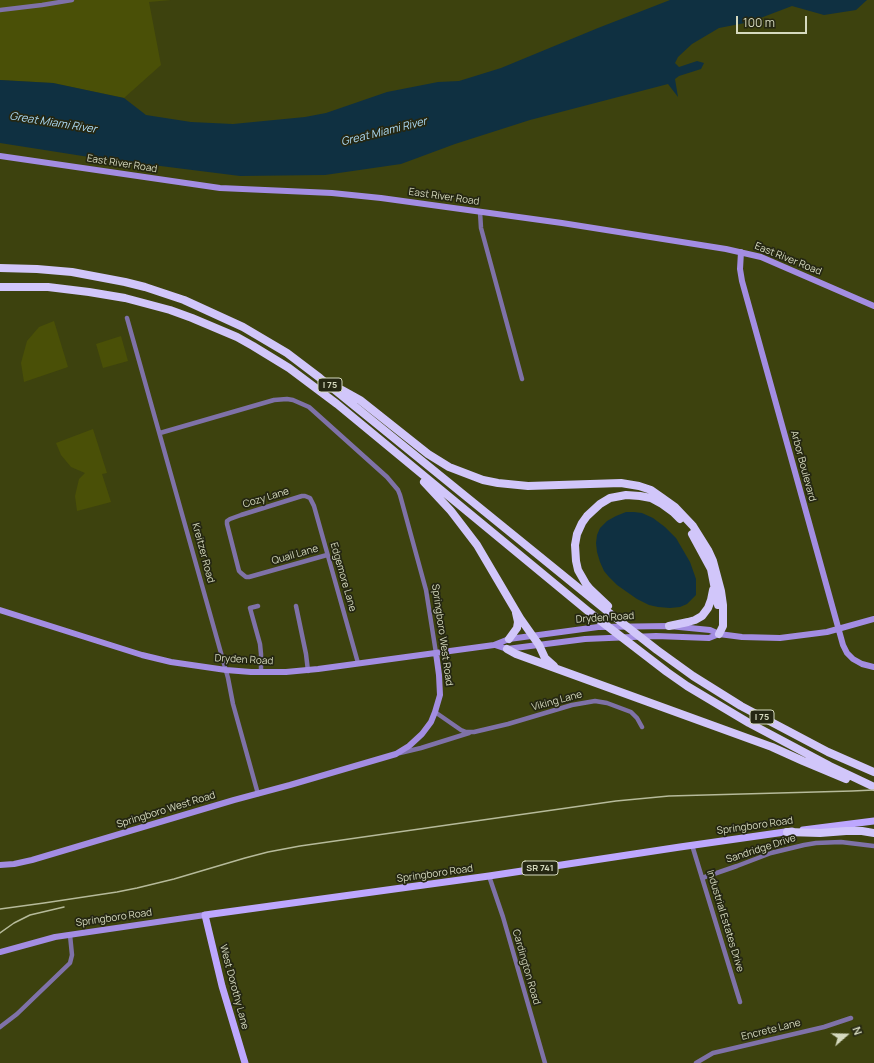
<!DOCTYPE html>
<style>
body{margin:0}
#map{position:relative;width:874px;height:1063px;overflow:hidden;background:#3d420e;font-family:Manrope,sans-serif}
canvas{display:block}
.north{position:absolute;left:826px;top:1015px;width:40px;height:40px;-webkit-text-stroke:3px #252712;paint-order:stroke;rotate:70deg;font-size:11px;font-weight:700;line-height:16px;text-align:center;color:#d5d9be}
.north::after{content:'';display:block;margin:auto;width:14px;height:18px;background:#d5d9be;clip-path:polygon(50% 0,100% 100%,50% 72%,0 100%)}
.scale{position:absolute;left:736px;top:16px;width:71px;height:18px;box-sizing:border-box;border:2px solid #d5d9be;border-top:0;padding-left:5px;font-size:12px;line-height:14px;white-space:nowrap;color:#d5d9be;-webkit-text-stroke:3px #252712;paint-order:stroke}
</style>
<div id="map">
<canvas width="874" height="1063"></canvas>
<div class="north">N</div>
<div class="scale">100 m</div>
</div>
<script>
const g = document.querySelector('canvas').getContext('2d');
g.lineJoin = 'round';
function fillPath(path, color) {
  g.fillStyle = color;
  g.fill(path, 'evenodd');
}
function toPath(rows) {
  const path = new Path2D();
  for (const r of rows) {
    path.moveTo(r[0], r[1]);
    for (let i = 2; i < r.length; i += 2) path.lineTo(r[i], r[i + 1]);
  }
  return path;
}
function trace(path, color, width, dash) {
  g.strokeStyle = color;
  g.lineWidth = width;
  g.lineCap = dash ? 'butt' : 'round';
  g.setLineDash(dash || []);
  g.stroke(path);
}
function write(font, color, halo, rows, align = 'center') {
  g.font = font + ' Manrope,sans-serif';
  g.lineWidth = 3.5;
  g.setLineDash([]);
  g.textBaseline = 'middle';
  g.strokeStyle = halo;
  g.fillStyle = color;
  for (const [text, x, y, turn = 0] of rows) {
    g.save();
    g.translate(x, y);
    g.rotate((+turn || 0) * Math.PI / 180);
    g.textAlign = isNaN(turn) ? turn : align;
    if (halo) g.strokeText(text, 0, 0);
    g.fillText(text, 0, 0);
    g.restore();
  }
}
const green = toPath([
 [0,0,171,0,149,2,161,65,124,98,53,83,0,80],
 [54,321,68,367,24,382,21,363,27,341,39,327],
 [121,336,128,361,103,368,96,344],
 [93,429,107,473,102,474,111,502,77,511,75,496,79,479,85,473,71,467,61,455,56,443]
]);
const water = toPath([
 [670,0,867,0,856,10,824,15,792,6,750,22,719,28,692,44,678,57,675,63,679,67,697,61,704,63,701,69,679,76,675,79,678,97,668,84,530,120,455,144,401,164,325,175,240,176,89,157,0,143,0,80,53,83,124,98,146,115,191,122,233,124,305,117,326,113,387,92,438,82,459,81,501,68,598,28],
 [626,512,634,512,642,513,653,518,665,527,676,538,690,562,696,579,696,595,687,604,680,607,670,608,658,607,649,605,637,599,617,585,609,577,604,571,600,562,597,552,596,543,597,535,600,528,607,521,616,516]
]);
const street = toPath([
 [0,10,42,5,72,0],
 [480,212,481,228,522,379],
 [127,318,228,678,233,704,258,794],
 [160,433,274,400,287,399,293,400,309,407,387,477,398,490,400,495,426,590,436,653],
 [327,555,249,577,246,577,241,573,239,571,227,524,227,521,230,519,241,515,302,496,305,496,310,498,314,506,358,663],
 [258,606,250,608,260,644,261,654,261,672],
 [296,606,306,654,308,671],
 [435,712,461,730,466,732,474,732,508,724,572,705,595,701,607,703,631,712,637,718,642,727],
 [400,753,421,748,469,733],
 [692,845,740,1002],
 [489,876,503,917,545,1063],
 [702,878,737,866,771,853,804,845,816,843,841,842,874,846],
 [0,1027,17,1014,70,963,72,955,70,935],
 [696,1063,713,1053,824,1027,851,1018]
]);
const secondary = toPath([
 [0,156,220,188,332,193,381,198,562,223,726,249,761,257,874,306],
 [741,252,740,269,742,281,843,645,847,653,853,659,862,664,874,667],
 [0,610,142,655,171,662,226,670,251,672,286,672,318,669,494,645,509,639,598,627,669,626,710,630,719,634,742,637,780,638,827,632,874,619],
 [495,645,507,649,585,639,656,636,709,638,719,634],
 [0,865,14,864,32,860,234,800,290,785,396,754,409,746,422,734,431,722,435,712,440,695,439,675,436,653],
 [0,952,55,937,205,915]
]);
const primary = toPath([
 [803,830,874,821],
 [245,1063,222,986,205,915,489,876,680,847,792,831]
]);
const highway = toPath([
 [0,268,37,269,72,272,125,282,145,287,184,300,243,327,287,353,320,378,607,611,657,650,693,676,741,706,828,752,874,772],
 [0,287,48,287,89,292,125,298,170,310,192,318,237,337,253,346,289,368,337,404,589,612,667,672,687,686,749,723,830,766,874,787],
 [342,390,360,400,428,454,449,467,483,480,498,483,528,486,621,483,639,486,651,490,661,497,675,507,693,526,708,550,713,561,721,591,723,605,723,626,719,634],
 [424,482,451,511,477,545,520,618,539,645,545,658,554,666],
 [692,534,711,569,718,605],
 [608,606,590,589,586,584,578,570,576,561,575,545,577,534,582,523,587,516,600,504,610,498,626,495,640,496,651,498,662,504,673,512,680,519],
 [669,626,688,622,695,620,702,616,708,608,711,600,713,590],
 [509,639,517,628,518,622,516,613],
 [507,649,516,654,772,747,803,761,846,779],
 [787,832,820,833,846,831,862,831,874,833]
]);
const rail = toPath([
 [0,909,44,903,117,892,137,888,174,879,245,858,268,852,300,846,616,801,669,796,852,791,874,790],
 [0,933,14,923,30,915,64,907]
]);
const shields = [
 [330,385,24],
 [762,717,24],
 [540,868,36]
];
const shieldNames = [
 ["I 75",330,385],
 ["I 75",762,717],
 ["SR 741",540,868]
];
const streetNames = [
 ["East River Road",122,164,9],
 ["East River Road",444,197,8],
 ["East River Road",788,259,22],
 ["Arbor Boulevard",803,466,75],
 ["Cozy Lane",266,498,-17],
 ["Kreitzer Road",203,553,75],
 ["Quail Lane",295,555,-16],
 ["Edgemore Lane",343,577,74],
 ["Dryden Road",605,618,-4],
 ["Springboro West Road",442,635,82],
 ["Dryden Road",244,660,3],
 ["Viking Lane",557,701,-15],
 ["Springboro West Road",166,810,-17],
 ["Springboro Road",755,826,-8],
 ["Sandridge Drive",761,849,-18],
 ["Springboro Road",435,874,-8],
 ["Springboro Road",114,918,-8],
 ["Industrial Estates Drive",725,921,73],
 ["Cardington Road",526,967,74],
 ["West Dorothy Lane",234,987,75],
 ["Encrete Lane",771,1030,-14]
];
const waterNames = [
 ["Great Miami River",53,123,9],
 ["Great Miami River",384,132,-14]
];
fillPath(green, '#4a5007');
fillPath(water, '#0f3041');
trace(street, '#7f72a8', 4.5);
trace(secondary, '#a38de2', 6);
trace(primary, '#bda7fe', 7);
trace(highway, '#d1c6fa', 8);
trace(rail, '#b6ba9a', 1.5);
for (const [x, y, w] of shields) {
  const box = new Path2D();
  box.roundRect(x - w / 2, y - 7, w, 14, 3);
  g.fillStyle = '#252712';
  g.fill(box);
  trace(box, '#d5d9be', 1);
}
write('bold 9px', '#d5d9be', null, shieldNames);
write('10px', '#d5d9be', '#252712', streetNames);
write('italic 11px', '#addbf6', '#252712', waterNames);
</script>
